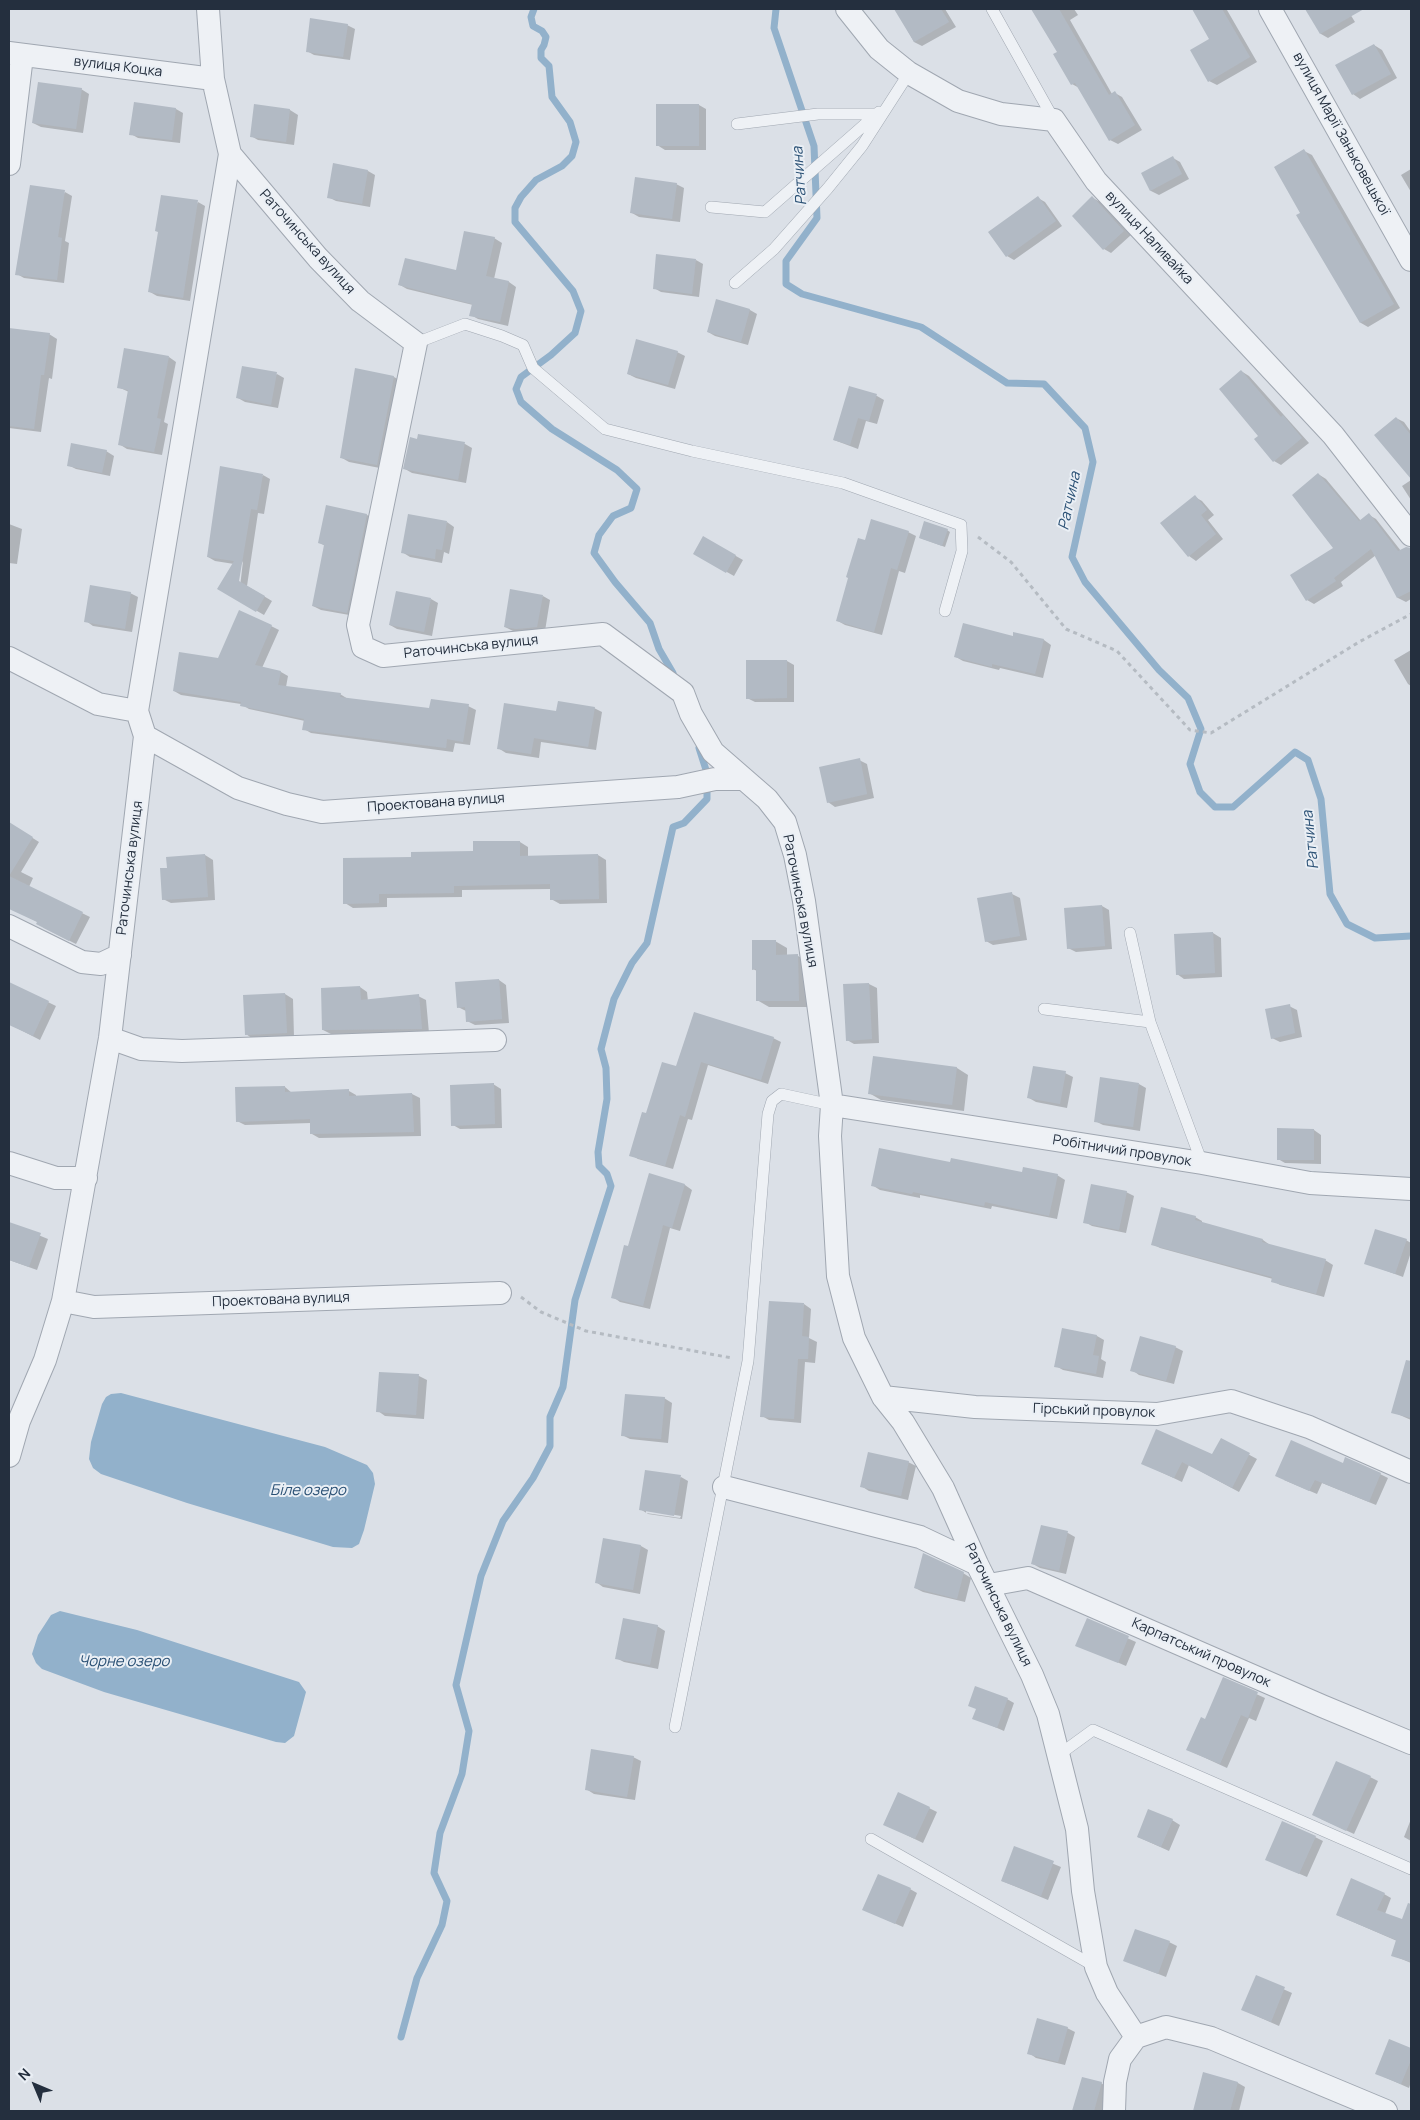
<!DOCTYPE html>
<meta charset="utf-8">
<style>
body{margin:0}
#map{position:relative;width:1420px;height:2120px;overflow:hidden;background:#dbe0e7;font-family:Manrope,sans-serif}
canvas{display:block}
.frame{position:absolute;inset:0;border:10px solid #242f3e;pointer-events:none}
.north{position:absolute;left:10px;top:2060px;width:50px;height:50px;-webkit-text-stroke:4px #eaeff5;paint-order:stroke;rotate:315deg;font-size:14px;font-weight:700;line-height:20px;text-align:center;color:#242f3e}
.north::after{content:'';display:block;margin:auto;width:18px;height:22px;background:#242f3e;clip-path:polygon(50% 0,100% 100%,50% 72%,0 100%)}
</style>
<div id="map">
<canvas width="1420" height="2120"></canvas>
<div class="frame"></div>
<div class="north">N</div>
</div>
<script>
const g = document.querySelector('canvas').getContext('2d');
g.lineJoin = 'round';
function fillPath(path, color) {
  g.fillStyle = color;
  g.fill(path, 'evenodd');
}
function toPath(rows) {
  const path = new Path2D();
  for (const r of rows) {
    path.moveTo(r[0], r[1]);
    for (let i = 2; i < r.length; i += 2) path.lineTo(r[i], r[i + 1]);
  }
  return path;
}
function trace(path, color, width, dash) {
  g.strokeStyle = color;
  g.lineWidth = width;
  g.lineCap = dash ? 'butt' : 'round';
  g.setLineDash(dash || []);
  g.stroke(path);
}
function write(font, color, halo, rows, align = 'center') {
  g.font = font + ' Manrope,sans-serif';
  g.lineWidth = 4;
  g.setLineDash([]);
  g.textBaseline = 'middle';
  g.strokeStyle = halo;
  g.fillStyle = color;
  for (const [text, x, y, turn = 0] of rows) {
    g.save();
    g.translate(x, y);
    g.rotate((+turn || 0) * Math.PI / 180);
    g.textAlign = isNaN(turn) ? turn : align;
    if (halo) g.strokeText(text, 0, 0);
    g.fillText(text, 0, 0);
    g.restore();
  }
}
const water = toPath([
 [121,1393,325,1447,367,1465,373,1473,375,1484,364,1530,359,1544,352,1548,333,1547,187,1503,101,1474,93,1468,89,1459,91,1442,102,1404,106,1397,111,1394],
 [60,1611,137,1630,299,1682,306,1692,294,1736,285,1743,276,1742,104,1692,42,1669,36,1663,32,1654,38,1635,51,1615]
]);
const shadow = toPath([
 [896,9,945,9,956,27,922,46,914,42],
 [1032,9,1074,9,1078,15,1070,20,1112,94,1115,93,1122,97,1142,130,1118,144,1110,140,1081,89,1072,84,1059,52],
 [1194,9,1230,9,1227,10,1257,62,1217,85,1209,81,1211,39],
 [1307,9,1347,9,1355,22,1328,38,1321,34],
 [347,25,355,29,350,60,314,55,307,51],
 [1374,45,1382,50,1397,78,1360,99,1353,94],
 [81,89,89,94,83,133,41,127,33,123],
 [135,104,176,109,183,113,180,143,138,138,131,134],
 [699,105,706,109,706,150,665,150,657,145],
 [255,106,290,110,298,115,294,145,258,140,251,136],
 [1304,151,1312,155,1400,308,1368,327,1361,323,1298,216,1302,213],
 [1173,158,1180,162,1189,179,1159,195,1151,191,1142,174],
 [334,165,368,171,375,175,370,207,336,201,328,197],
 [1411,169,1411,192,1401,175],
 [676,184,684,188,680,222,639,217,632,213],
 [65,192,72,196,65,241,69,243,64,283,24,278,17,274],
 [1038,198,1045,202,1062,226,1014,260,1007,256],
 [1093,198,1100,202,1131,235,1111,253,1104,249],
 [198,202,205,206,190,301,157,296,150,292],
 [494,238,502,243,494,279,509,282,516,287,508,326,478,319,471,315,473,305,407,289,400,285,457,272],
 [696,260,703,264,699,297,661,292,654,288],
 [717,301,750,310,757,314,748,345,715,336,708,332],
 [9,329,49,334,57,339,52,379,49,378,41,432,9,428],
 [677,352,685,356,675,389,636,378,628,374],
 [169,357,176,362,164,422,168,424,162,455,127,449,119,444,129,392,118,387],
 [356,369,394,377,401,381,385,469,349,462,342,458],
 [1241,371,1249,376,1309,443,1281,465,1274,461,1260,436],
 [277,374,284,378,278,408,245,402,238,398],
 [850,388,877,396,884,400,877,424,866,421,858,449,834,440],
 [1396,418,1404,422,1411,432,1411,477,1376,435],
 [419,435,465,444,472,448,466,483,412,473,405,469],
 [106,451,114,456,110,476,76,469,68,465],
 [1318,474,1326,479,1361,521,1369,515,1376,519,1401,551,1404,550,1411,554,1411,599,1406,602,1398,598,1376,555,1341,582,1343,586,1314,604,1307,600,1335,548],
 [263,475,270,479,264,514,258,513,247,586,272,601,264,615,219,589,234,564,215,561,208,557],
 [243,561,240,587,237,587,240,567],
 [1411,480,1411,500,1402,486],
 [1195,497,1202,501,1214,515,1208,520,1223,539,1196,561,1189,556],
 [327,506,367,515,374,519,355,616,321,610,313,606,325,546,319,542],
 [447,522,454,527,449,554,444,552,442,563,410,557,402,552],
 [9,524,22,529,17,564,9,563],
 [947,530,950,532,945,547,920,538],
 [908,532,916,536,905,573,899,571,882,635,845,625,838,621,865,542],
 [704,538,743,560,734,576,695,554],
 [130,593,138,597,132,632,93,626,86,621],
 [543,596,550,600,545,631,525,633,513,631,505,627],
 [431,599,438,603,432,636,397,629,390,625],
 [271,626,279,630,262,668,281,672,288,676,286,687,340,694,348,699,431,710,468,706,476,710,470,745,455,743,453,752,311,733,304,729,305,721,249,709,241,704,181,695,174,691],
 [1014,633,1044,640,1051,645,1043,678,1000,668,999,670,963,661,956,657,1014,637],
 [1411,650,1411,686,1408,684,1394,660],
 [787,661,794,665,794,702,755,702,747,698],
 [594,708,602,712,596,750,541,742,539,758,506,753,498,748],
 [859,760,867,764,874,798,835,807,828,802],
 [9,823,39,842,21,872,33,878,29,887,90,917,76,944,44,928,38,922,9,908],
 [520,842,528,847,528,857,598,855,606,860,607,903,560,904,551,899,551,889,462,890,462,897,387,898,387,907,353,908,345,903,412,858,474,852],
 [205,855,213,860,215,900,171,903,163,899,169,869],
 [1012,894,1020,898,1027,940,993,945,986,941],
 [1102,906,1109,910,1112,949,1076,952,1068,948],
 [1213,933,1221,938,1222,977,1184,979,1177,974,1175,935],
 [775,941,787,948,787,956,798,956,809,962,810,1007,769,1007,757,1000,757,971,753,969],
 [499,980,506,985,509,1023,475,1025,467,1021,466,1011,458,1007],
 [9,983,56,1006,40,1040,9,1024],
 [869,984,877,988,879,1043,854,1044,847,1040,844,986],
 [360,987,367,992,368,1001,418,996,426,1000,429,1033,331,1034,323,1030],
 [285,994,293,999,294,1037,253,1039,246,1034],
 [1289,1006,1297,1010,1302,1037,1280,1042,1272,1038],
 [773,1038,781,1042,768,1084,708,1065,692,1120,688,1119,673,1169,638,1159,631,1155,647,1114,677,1068],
 [874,1057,957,1068,968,1075,964,1111,881,1100,869,1093],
 [1065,1073,1073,1077,1067,1108,1036,1102,1029,1098],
 [493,1084,501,1089,502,1128,460,1129,453,1125],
 [1139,1084,1146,1088,1140,1131,1103,1125,1095,1121],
 [285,1087,292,1093,349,1091,356,1095,356,1097,412,1094,420,1098,421,1136,319,1138,312,1134,311,1123,245,1125,237,1121],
 [1314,1130,1321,1135,1321,1164,1285,1163,1278,1159],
 [951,1163,1023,1173,1057,1175,1065,1180,1057,1219,992,1206,991,1209,920,1195,920,1198,880,1190,872,1185],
 [650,1175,685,1185,692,1190,680,1231,670,1228,650,1309,620,1302,613,1297],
 [1126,1192,1134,1196,1126,1233,1092,1226,1085,1222],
 [1195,1217,1202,1221,1202,1223,1263,1240,1270,1245,1325,1260,1333,1265,1324,1297,1280,1285,1273,1281,1273,1279,1160,1248,1152,1244],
 [9,1223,48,1239,37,1270,9,1260],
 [1406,1240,1411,1243,1411,1252,1403,1277,1365,1263],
 [804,1304,811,1309,809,1338,817,1342,815,1363,805,1362,801,1423,769,1420,762,1416],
 [1063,1329,1097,1336,1104,1340,1101,1359,1106,1362,1103,1378,1063,1370,1056,1366],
 [1175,1347,1183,1351,1174,1384,1139,1375,1132,1370],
 [380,1373,419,1376,427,1380,424,1419,385,1416,378,1411],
 [1402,1379,1411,1381,1411,1420,1393,1412],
 [664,1398,672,1403,668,1443,630,1439,622,1435],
 [1222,1440,1257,1459,1239,1492,1189,1465,1182,1482,1150,1467,1213,1456],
 [908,1462,916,1466,908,1500,869,1491,861,1486],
 [1343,1464,1380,1474,1388,1478,1376,1505,1322,1483,1317,1494,1284,1480],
 [681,1477,688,1481,682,1519,648,1514,640,1509],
 [646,1510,681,1516,680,1518,646,1513],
 [1042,1526,1068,1533,1075,1537,1066,1574,1040,1568,1033,1564],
 [604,1539,641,1546,648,1550,640,1594,603,1587,596,1582],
 [963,1573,971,1578,965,1602,923,1592,915,1588],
 [1087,1620,1136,1642,1126,1666,1077,1645],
 [657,1626,665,1631,658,1669,624,1662,616,1658],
 [1223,1679,1265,1698,1256,1721,1249,1718,1227,1768,1188,1750,1206,1721],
 [1007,1699,1014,1703,1004,1731,974,1718,977,1709],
 [633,1757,641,1761,635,1800,594,1794,586,1789],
 [1370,1777,1378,1781,1354,1834,1321,1819],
 [929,1808,937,1812,923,1843,892,1828],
 [1411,1819,1411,1841,1404,1837],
 [1172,1820,1180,1825,1169,1851,1138,1837],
 [1315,1837,1323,1841,1307,1877,1274,1863],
 [1015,1848,1061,1867,1048,1900,1002,1881],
 [910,1889,917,1893,903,1927,871,1913],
 [1384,1894,1391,1898,1385,1914,1411,1923,1411,1963,1392,1955,1397,1941,1337,1915],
 [1169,1942,1177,1946,1166,1977,1125,1961],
 [1256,1977,1292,1993,1279,2026,1243,2010],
 [1067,2028,1075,2032,1065,2065,1036,2058,1029,2053],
 [1389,2041,1411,2050,1411,2082,1409,2088,1384,2077],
 [1204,2074,1238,2083,1245,2087,1239,2111,1194,2111],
 [1083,2078,1101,2083,1109,2088,1102,2111,1073,2111]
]);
const stream = toPath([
 [534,9,531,17,533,26,542,31,546,37,544,45,541,50,541,58,549,66,552,97,570,122,576,142,572,156,562,166,536,180,521,197,515,208,515,222,573,291,581,311,575,333,551,355,521,377,516,389,521,402,552,429,617,470,637,489,631,508,613,516,599,535,594,553,615,582,650,623,659,649,673,673],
 [776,9,774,28,814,146,817,218,786,261,786,284,802,294,921,327,1007,383,1044,384,1085,428,1093,462,1072,557,1085,582,1159,670,1188,698,1201,729,1190,764,1200,792,1215,807,1233,807,1295,752,1308,760,1321,799,1330,894,1347,924,1375,938,1411,936],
 [401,2037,417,1978,442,1925,447,1901,434,1873,440,1833,462,1774,469,1731,456,1685,481,1576,503,1521,533,1478,550,1446,550,1417,563,1387,575,1300,611,1186,607,1174,599,1166,598,1152,607,1099,606,1068,601,1049,614,999,632,963,647,943,673,827,684,823,707,799,707,773,699,748]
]);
const building = toPath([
 [894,9,941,9,949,22,914,42],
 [1031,9,1059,9,1109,95,1115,91,1135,125,1109,141,1075,83,1071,85,1053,54,1057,52],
 [1192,9,1222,9,1250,57,1208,82,1190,50,1209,39],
 [1305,9,1364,9,1320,34],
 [310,18,348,24,343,57,306,52],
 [1374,44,1391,74,1352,95,1335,65],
 [38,82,82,88,76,129,32,123],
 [134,102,176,108,172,140,129,135],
 [254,104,290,109,286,142,250,137],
 [656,104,699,104,699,146,656,146],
 [1304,149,1394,304,1360,323,1296,215,1300,213,1274,167],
 [1173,156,1182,174,1150,191,1141,173],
 [333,163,368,170,362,204,327,198],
 [635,177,677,183,672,219,630,213],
 [30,185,65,190,58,237,62,238,57,280,15,275],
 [161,195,198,200,183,298,148,292,158,232,155,231],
 [1038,196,1056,221,1006,257,988,232],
 [1092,196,1124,231,1103,250,1072,216],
 [464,231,495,237,486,276,509,281,500,322,469,316,472,304,398,285,405,258,456,270],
 [656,254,696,259,692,294,653,289],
 [716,299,750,309,741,342,707,332],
 [9,328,50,333,44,375,41,375,34,429,9,426],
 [636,339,678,351,668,385,627,374],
 [124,348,169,356,157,418,161,419,154,452,118,445,128,390,117,388],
 [242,366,277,372,271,405,236,398],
 [355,368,394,376,377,465,340,458],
 [1241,370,1281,417,1283,415,1302,438,1273,462,1254,439,1258,436,1219,389],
 [849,386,877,394,869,421,858,418,850,445,833,440],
 [1396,417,1411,435,1411,479,1374,435],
 [418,434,465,442,458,480,403,469,410,437,417,439],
 [71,443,107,450,102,473,67,466],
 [220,466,263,474,257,510,251,509,239,581,265,596,256,612,217,589,234,561,207,557],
 [1318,473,1359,521,1369,513,1398,551,1406,547,1411,548,1411,591,1397,598,1371,549,1334,578,1336,581,1306,601,1290,575,1333,548,1292,495],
 [1195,495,1207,510,1201,515,1216,534,1188,557,1160,523],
 [326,505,367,514,347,613,312,606,324,545,318,543],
 [408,514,447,521,442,550,436,549,435,559,401,553],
 [871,519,909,531,897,570,891,568,874,632,836,621,848,578,846,577,858,538,865,540],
 [924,521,948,529,942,546,919,538],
 [703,536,736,555,726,573,693,554],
 [90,585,131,592,125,629,84,622],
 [510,589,543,595,537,627,516,629,504,627],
 [396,591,431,598,424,632,389,625],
 [239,610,272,625,255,665,281,671,278,685,341,693,340,697,429,708,431,699,469,704,463,742,447,739,446,748,302,730,304,719,240,706,241,702,173,691,179,652,218,658],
 [963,623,1013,636,1013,632,1044,639,1035,674,992,664,992,667,954,657],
 [746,660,787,660,787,698,746,699],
 [558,701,595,707,588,747,534,738,531,754,497,749,504,703,556,711],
 [860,758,867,794,827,803,819,767],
 [9,822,33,837,9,876,83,912,69,941,36,924,37,922,9,909],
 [473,841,520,841,520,856,598,854,599,899,550,900,550,884,454,886,454,893,379,894,379,903,343,904,343,858,411,857,411,852,473,851],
 [205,854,208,897,162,900,160,868,167,868,166,857],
 [1012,892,1020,936,985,942,977,898],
 [1102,905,1105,946,1067,949,1064,908],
 [1213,932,1215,973,1176,975,1174,934],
 [752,940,776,940,776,955,798,954,799,1001,756,1001,756,969,752,970],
 [499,979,502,1019,466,1022,465,1007,457,1008,455,982],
 [9,982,49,1001,33,1036,9,1025],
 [869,983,872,1039,846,1041,843,984],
 [360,986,361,1000,419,994,422,1029,322,1030,321,988],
 [285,993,287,1033,245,1035,243,995],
 [1290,1004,1295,1033,1271,1039,1265,1009],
 [694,1012,774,1037,761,1080,701,1062,685,1117,680,1115,665,1166,629,1156,642,1112,646,1113,662,1062,676,1066],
 [873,1056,957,1067,952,1105,868,1094],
 [1033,1066,1066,1071,1060,1104,1027,1098],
 [1100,1077,1139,1083,1133,1127,1094,1122],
 [494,1083,495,1124,451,1126,450,1085],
 [285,1086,285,1092,349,1089,349,1096,412,1093,414,1132,310,1134,310,1119,236,1122,235,1087],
 [1277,1128,1314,1129,1314,1160,1277,1160],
 [879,1148,950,1162,951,1158,1022,1172,1023,1167,1058,1174,1049,1216,985,1202,984,1206,913,1192,912,1194,871,1186],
 [649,1173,685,1184,672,1228,663,1225,643,1306,611,1298,624,1245,628,1246],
 [1091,1184,1127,1191,1119,1230,1083,1223],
 [1161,1207,1196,1216,1195,1220,1263,1239,1262,1242,1326,1259,1316,1294,1271,1282,1272,1277,1151,1245],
 [9,1222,41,1233,29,1267,9,1260],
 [1375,1229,1407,1239,1395,1274,1364,1264],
 [769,1301,804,1303,802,1336,809,1337,808,1359,798,1359,794,1419,760,1417],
 [1062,1328,1097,1335,1093,1355,1099,1356,1096,1374,1054,1367],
 [1140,1336,1176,1346,1166,1381,1130,1371],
 [1406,1360,1411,1361,1411,1418,1391,1413],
 [379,1372,419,1374,416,1415,376,1412],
 [625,1394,665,1397,661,1439,621,1436],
 [1156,1429,1212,1454,1221,1438,1250,1453,1232,1488,1182,1462,1174,1478,1141,1464],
 [1291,1440,1343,1463,1345,1457,1381,1473,1369,1502,1315,1480,1309,1491,1275,1476],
 [868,1452,909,1461,901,1496,860,1487],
 [645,1470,681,1475,674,1516,639,1510],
 [1041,1525,1068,1531,1059,1571,1031,1564],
 [603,1538,641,1545,633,1590,595,1583],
 [923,1553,964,1572,957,1599,914,1588],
 [623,1618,658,1625,650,1665,615,1659],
 [1087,1618,1129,1636,1118,1663,1075,1646],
 [1223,1677,1258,1692,1248,1718,1241,1715,1220,1764,1186,1750,1201,1717,1205,1719],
 [975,1686,1008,1698,997,1728,972,1719,976,1709,968,1706],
 [591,1749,634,1756,627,1797,585,1790],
 [1336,1761,1371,1776,1346,1831,1312,1815],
 [898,1792,930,1807,915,1839,883,1825],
 [1148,1809,1173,1819,1161,1847,1137,1837],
 [1282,1821,1316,1836,1299,1874,1265,1860],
 [1014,1846,1054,1861,1041,1896,1001,1881],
 [878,1874,911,1888,895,1924,862,1910],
 [1351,1878,1385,1893,1377,1910,1402,1919,1408,1903,1411,1904,1411,1962,1391,1956,1396,1940,1336,1915],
 [1135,1929,1170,1941,1158,1974,1123,1961],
 [1256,1975,1285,1987,1271,2022,1241,2010],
 [1037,2018,1068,2027,1058,2062,1027,2054],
 [1389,2039,1411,2048,1411,2060,1401,2084,1375,2074],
 [1203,2072,1238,2082,1230,2111,1193,2111],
 [1082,2077,1102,2082,1094,2111,1072,2111]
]);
const path = toPath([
 [978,537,1011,562,1066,629,1117,651,1190,730,1211,733,1359,642,1411,614],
 [521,1297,541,1312,586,1331,732,1358]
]);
const lane = toPath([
 [992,9,1054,120],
 [737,124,818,114,877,114],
 [711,207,765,212,879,112],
 [735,283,774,249,828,188,862,146,909,73],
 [416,343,465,324,502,336,523,345,533,368,605,429,692,451,843,483,961,525,962,551,945,611],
 [1130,933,1150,1022],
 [1044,1009,1150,1022,1202,1163],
 [675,1727,748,1361,768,1114,772,1101,781,1094,832,1105],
 [1060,1754,1093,1730,1411,1869],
 [871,1839,1096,1967]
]);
const street = toPath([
 [847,9,879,49,909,73,958,101,1001,114,1054,120,1096,181,1333,435,1411,535],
 [1270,9,1411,260],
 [9,53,213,79],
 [230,154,318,258,360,301,416,343,358,625,363,647,383,656,603,634,683,693,691,714,713,752,767,799,785,822,795,855,804,901,832,1105,830,1136,838,1276,854,1338,883,1397,903,1422,943,1488,977,1564,1032,1675,1048,1714,1077,1829,1083,1891,1096,1967,1107,1993,1136,2037,1120,2059,1115,2082,1114,2111],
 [9,164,22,56],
 [9,658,98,704,137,711],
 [145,736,238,788,287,804,322,812,678,787,715,779,743,779],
 [9,926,82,962,101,964,120,955],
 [110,1038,141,1049,182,1051,495,1040],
 [832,1105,1202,1163,1310,1183,1411,1189],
 [9,1163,56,1178,86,1178],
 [63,1301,94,1307,500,1293],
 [883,1397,975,1407,1157,1414,1231,1401,1309,1427,1411,1472],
 [9,1456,19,1421,45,1360,63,1301,110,1038,145,736,137,711,230,154,213,79,208,9],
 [724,1487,920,1537,977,1564],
 [989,1585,1028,1578,1322,1706,1411,1743],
 [1136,2037,1166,2027,1211,2038,1386,2111]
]);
const streetNames = [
 ["вулиця Коцка",118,67,7],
 ["вулиця Марії Заньковецької",1341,134,61],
 ["вулиця Наливайка",1149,238,47],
 ["Раточинська вулиця",307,242,48],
 ["Раточинська вулиця",471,647,-6],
 ["Проектована вулиця",436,803,-4],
 ["Раточинська вулиця",130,868,-83],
 ["Раточинська вулиця",800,901,79],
 ["Робітничий провулок",1122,1151,9],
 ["Проектована вулиця",281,1300,-2],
 ["Гірський провулок",1094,1411,2],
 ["Раточинська вулиця",998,1605,64],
 ["Карпатський провулок",1201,1653,24]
];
const waterNames = [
 ["Ратчина",800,176,-94],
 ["Ратчина",1070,501,-78],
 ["Ратчина",1311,840,-96],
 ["Біле озеро",308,1491],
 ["Чорне озеро",124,1662]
];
fillPath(water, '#92b1cb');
fillPath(shadow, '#0003');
trace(stream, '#92b1cb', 7);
fillPath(building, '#b2bac4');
trace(lane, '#a0a7b1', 12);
trace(street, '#a0a7b1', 24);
trace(path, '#b5bbc2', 3, [4, 4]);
trace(lane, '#eef1f5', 11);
trace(street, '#eef1f5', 22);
write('14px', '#242f3e', '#eaeff5', streetNames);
write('italic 15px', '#2b5175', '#eaeff5', waterNames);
</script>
